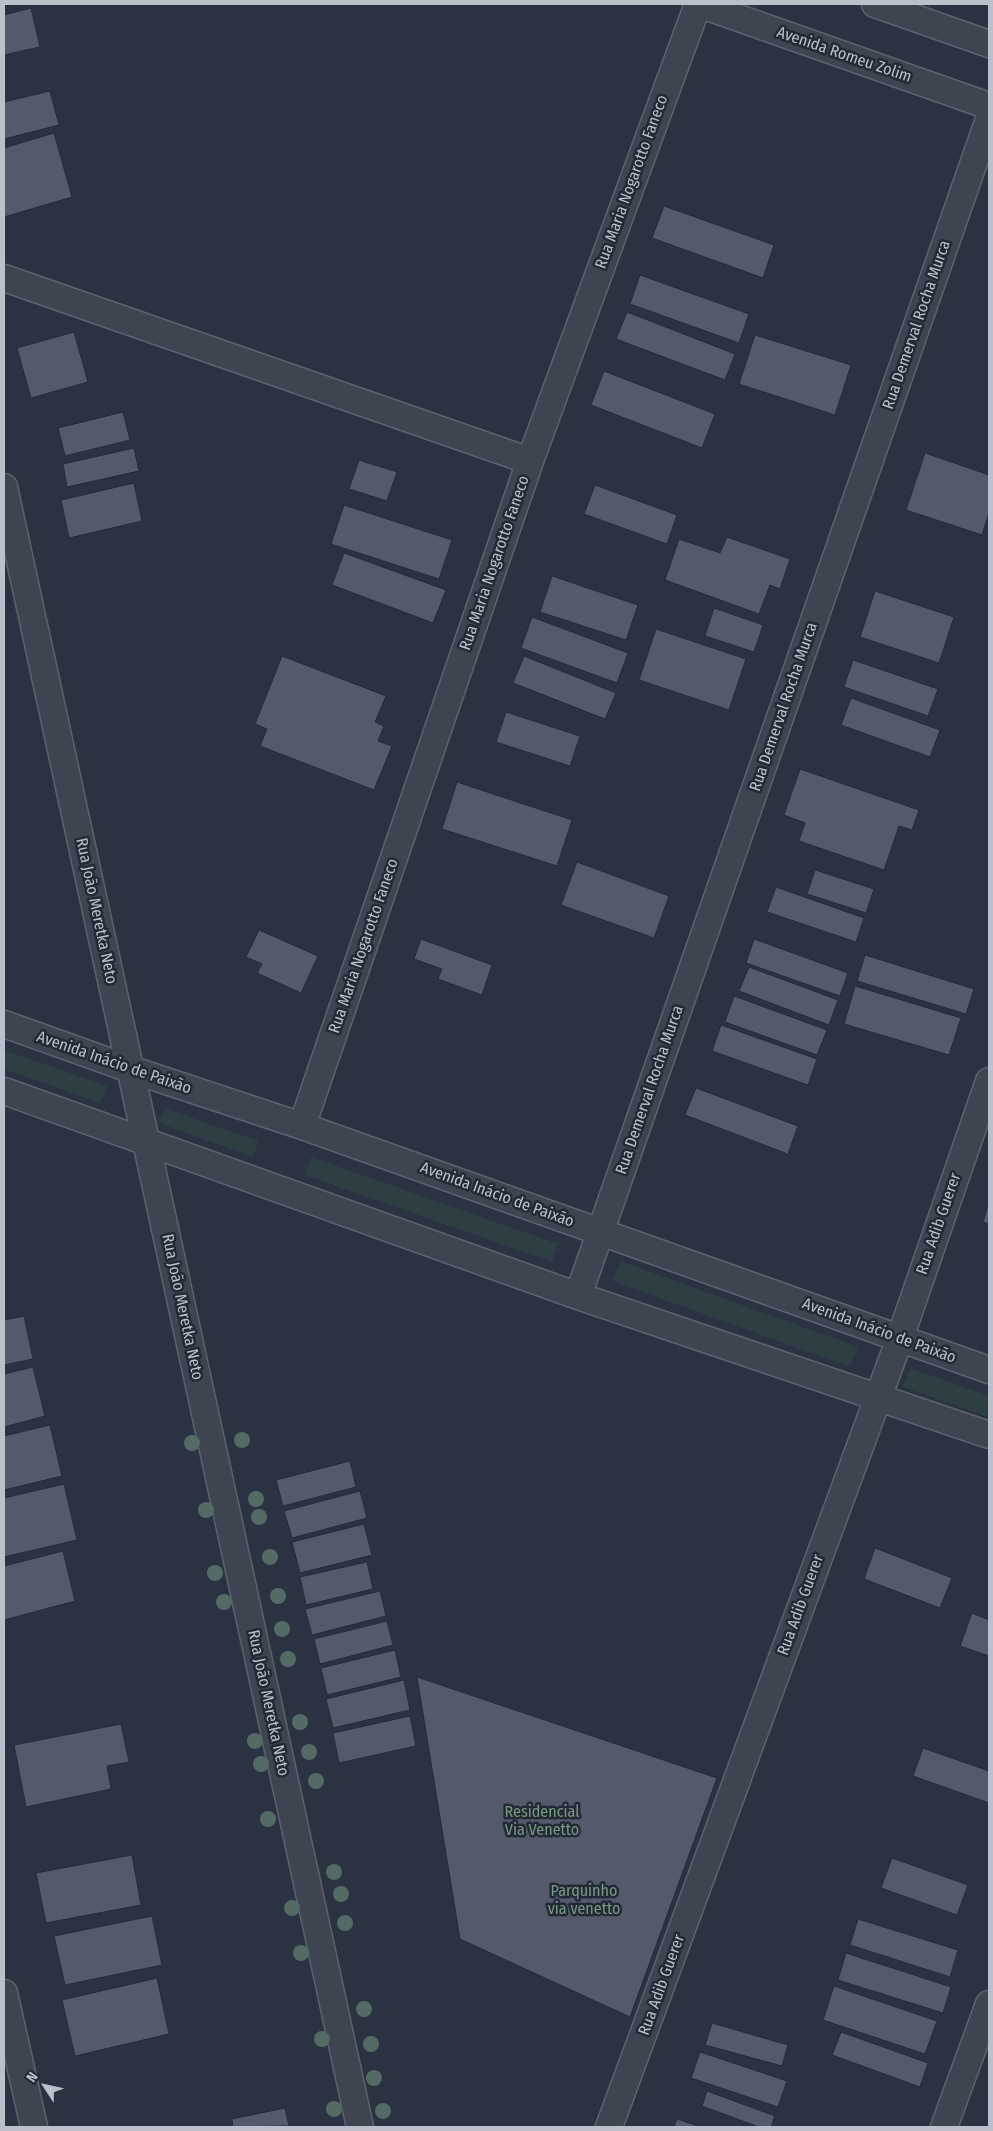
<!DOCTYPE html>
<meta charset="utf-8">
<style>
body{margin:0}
#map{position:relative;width:993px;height:2131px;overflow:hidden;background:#2b3241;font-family:"Fira Sans Condensed",sans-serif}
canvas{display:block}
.frame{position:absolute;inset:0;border:5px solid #bcc0cb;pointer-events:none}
.north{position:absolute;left:20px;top:2061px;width:50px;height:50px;-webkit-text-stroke:4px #242936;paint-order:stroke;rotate:305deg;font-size:14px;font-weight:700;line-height:20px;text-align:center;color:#bcc0cb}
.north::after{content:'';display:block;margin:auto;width:18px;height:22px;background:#bcc0cb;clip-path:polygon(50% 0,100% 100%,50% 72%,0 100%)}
</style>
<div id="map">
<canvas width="993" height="2131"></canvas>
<div class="frame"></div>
<div class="north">N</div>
</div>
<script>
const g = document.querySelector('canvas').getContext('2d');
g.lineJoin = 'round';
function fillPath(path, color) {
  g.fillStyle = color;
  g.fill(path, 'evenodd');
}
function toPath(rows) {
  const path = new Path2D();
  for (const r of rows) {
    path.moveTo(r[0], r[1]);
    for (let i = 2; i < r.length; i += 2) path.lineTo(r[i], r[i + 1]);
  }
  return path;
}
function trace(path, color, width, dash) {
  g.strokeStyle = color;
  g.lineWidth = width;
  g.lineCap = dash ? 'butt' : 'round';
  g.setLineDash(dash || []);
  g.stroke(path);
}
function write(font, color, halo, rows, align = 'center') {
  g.font = font + ' "Fira Sans Condensed",sans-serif';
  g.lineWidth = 5;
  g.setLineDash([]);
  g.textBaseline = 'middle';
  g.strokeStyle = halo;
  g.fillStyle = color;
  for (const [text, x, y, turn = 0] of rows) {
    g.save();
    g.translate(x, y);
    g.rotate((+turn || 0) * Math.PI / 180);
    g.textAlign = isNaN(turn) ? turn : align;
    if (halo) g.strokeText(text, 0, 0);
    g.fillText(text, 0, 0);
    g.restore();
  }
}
const green = toPath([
 [4,1050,107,1086,100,1103,4,1069],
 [164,1108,258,1141,253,1157,159,1123],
 [311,1157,558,1244,552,1262,305,1175],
 [620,1261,858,1347,850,1367,613,1281],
 [910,1368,989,1396,989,1417,903,1387]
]);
const building = toPath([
 [31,8,40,47,4,55,4,15,31,8],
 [50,91,59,125,4,139,4,102,50,91],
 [54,133,72,197,4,217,4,148,54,133],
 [664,206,774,245,763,278,652,238,664,206],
 [640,275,749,314,739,343,630,304,640,275],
 [627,312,735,354,725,380,616,339,627,312],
 [74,332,88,382,31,398,17,348,74,332],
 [755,335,851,365,835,415,739,384,755,335],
 [604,371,715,414,702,448,591,405,604,371],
 [123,412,130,440,65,456,58,428,123,412],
 [134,448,139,471,67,487,63,464,134,448],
 [925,453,989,475,989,513,982,535,906,510,925,453],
 [359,460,397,472,387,501,349,489,359,460],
 [134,483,142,521,69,538,61,500,134,483],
 [595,485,677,515,667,544,584,514,595,485],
 [344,505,452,540,439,579,331,544,344,505],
 [727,537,790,559,780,589,770,585,759,614,665,580,679,539,720,553,727,537],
 [344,553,446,590,433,623,332,585,344,553],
 [552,576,638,605,626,640,540,612,552,576],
 [875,591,954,617,939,663,860,637,875,591],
 [714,608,763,625,754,652,705,636,714,608],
 [532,617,628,653,617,683,521,648,532,617],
 [656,629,746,659,729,710,639,680,656,629],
 [282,656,386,696,375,722,384,726,378,741,392,746,374,790,260,746,267,729,255,724,282,656],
 [524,656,616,693,605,719,513,683,524,656],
 [853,660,938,689,928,716,844,687,853,660],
 [851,698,940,730,930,757,841,725,851,698],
 [506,712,580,736,570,766,496,742,506,712],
 [800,769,919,810,912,830,899,826,884,870,799,841,805,823,784,815,800,769],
 [457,782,572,820,557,866,442,829,457,782],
 [577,862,669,896,654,938,561,905,577,862],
 [815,870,874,889,866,913,807,894,815,870],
 [776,887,864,918,856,942,767,912,776,887],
 [259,930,318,956,301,993,257,973,262,964,246,957,259,930],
 [421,939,492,965,482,995,438,979,442,969,414,959,421,939],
 [754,939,848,973,840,996,746,963,754,939],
 [865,955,974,989,966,1014,857,981,865,955],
 [749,967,838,1000,829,1025,739,991,749,967],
 [855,986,961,1018,949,1055,844,1024,855,986],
 [734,996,827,1030,817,1055,725,1022,734,996],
 [721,1025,817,1059,808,1085,712,1051,721,1025],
 [696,1088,798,1126,788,1154,685,1115,696,1088],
 [989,1202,989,1224,983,1222,989,1202],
 [24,1316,33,1359,4,1365,4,1320,24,1316],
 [33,1367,45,1416,4,1427,4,1374,33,1367],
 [50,1425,62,1476,4,1490,4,1436,50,1425],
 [350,1461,356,1487,283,1506,276,1480,350,1461],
 [64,1484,77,1540,4,1557,4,1498,64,1484],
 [360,1491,367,1518,292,1538,284,1511,360,1491],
 [364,1524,372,1555,300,1573,292,1542,364,1524],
 [875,1548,952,1578,940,1608,864,1579,875,1548],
 [63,1551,75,1601,4,1620,4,1566,63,1551],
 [367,1562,373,1589,306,1605,300,1577,367,1562],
 [380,1591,386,1616,312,1635,305,1609,380,1591],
 [972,1613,989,1620,989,1656,960,1646,972,1613],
 [387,1621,393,1645,320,1664,314,1639,387,1621],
 [395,1650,401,1677,327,1695,321,1668,395,1650],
 [417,1677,717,1778,630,2017,460,1939,417,1677],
 [404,1680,410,1710,333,1728,326,1699,404,1680],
 [410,1716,416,1746,339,1763,333,1733,410,1716],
 [121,1724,129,1762,107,1766,111,1789,26,1807,14,1745,121,1724],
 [923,1748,989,1771,989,1803,913,1776,923,1748],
 [132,1855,141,1905,46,1923,36,1873,132,1855],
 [892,1858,968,1885,957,1915,881,1888,892,1858],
 [152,1916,162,1965,65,1985,54,1936,152,1916],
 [858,1919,958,1950,950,1977,850,1945,858,1919],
 [846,1953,951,1987,943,2013,838,1980,846,1953],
 [157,1978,169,2034,75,2056,62,2000,157,1978],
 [834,1986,937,2021,925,2054,823,2020,834,1986],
 [712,2023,788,2045,782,2066,705,2045,712,2023],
 [841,2032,928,2063,920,2087,832,2055,841,2032],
 [700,2052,787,2081,778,2107,691,2078,700,2052],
 [707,2091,775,2116,771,2127,759,2127,702,2106,707,2091],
 [285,2108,289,2126,233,2127,232,2119,285,2108],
 [677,2119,701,2127,674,2127,677,2119]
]);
const street = toPath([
 [699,4,989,106],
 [875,4,989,44],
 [4,278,530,461],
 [4,487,360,2127],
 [4,1024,130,1069,302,1126,989,1370],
 [4,1091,578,1296,989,1435],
 [302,1126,530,461,698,4],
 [578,1296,989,119],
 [4,1993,34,2127],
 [609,2127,900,1338,989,1081],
 [944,2127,989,2004]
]);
const trees = [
 [242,1440],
 [192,1443],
 [256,1499],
 [206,1510],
 [259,1517],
 [270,1557],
 [215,1573],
 [278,1596],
 [224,1602],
 [282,1629],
 [288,1659],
 [300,1722],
 [255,1741],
 [309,1752],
 [261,1764],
 [316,1781],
 [268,1819],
 [334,1872],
 [341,1894],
 [292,1908],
 [345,1923],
 [301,1953],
 [364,2009],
 [322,2039],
 [371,2044],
 [374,2078],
 [334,2109],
 [383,2111]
];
const streetNames = [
 ["Avenida Romeu Zolim",844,55,19],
 ["Rua Maria Nogarotto Faneco",632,182,-70],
 ["Rua Demerval Rocha Murca",917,325,-71],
 ["Rua Maria Nogarotto Faneco",495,563,-71],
 ["Rua Demerval Rocha Murca",784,707,-71],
 ["Rua João Meretka Neto",96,911,78],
 ["Rua Maria Nogarotto Faneco",364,946,-71],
 ["Avenida Inácio de Paixão",114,1063,19],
 ["Rua Demerval Rocha Murca",650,1090,-71],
 ["Avenida Inácio de Paixão",497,1195,20],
 ["Rua Adib Guerer",939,1224,-71],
 ["Rua João Meretka Neto",182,1307,78],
 ["Avenida Inácio de Paixão",879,1331,20],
 ["Rua Adib Guerer",801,1605,-70],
 ["Rua João Meretka Neto",268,1703,78],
 ["Rua Adib Guerer",662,1985,-70]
];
const parkNames = [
 ["Residencial",542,1813],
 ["Via Venetto",542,1831],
 ["Parquinho",584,1892],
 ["via venetto",584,1910]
];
fillPath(green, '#2e3f43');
fillPath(building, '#555a6b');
trace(building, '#262b38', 1);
trace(street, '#5d626e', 29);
trace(street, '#3f4451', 26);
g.fillStyle = '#546b65';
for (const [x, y] of trees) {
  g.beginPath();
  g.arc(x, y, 8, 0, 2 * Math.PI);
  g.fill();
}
write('16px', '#bcc0cb', '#242936', streetNames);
write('16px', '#769982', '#242936', parkNames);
</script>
